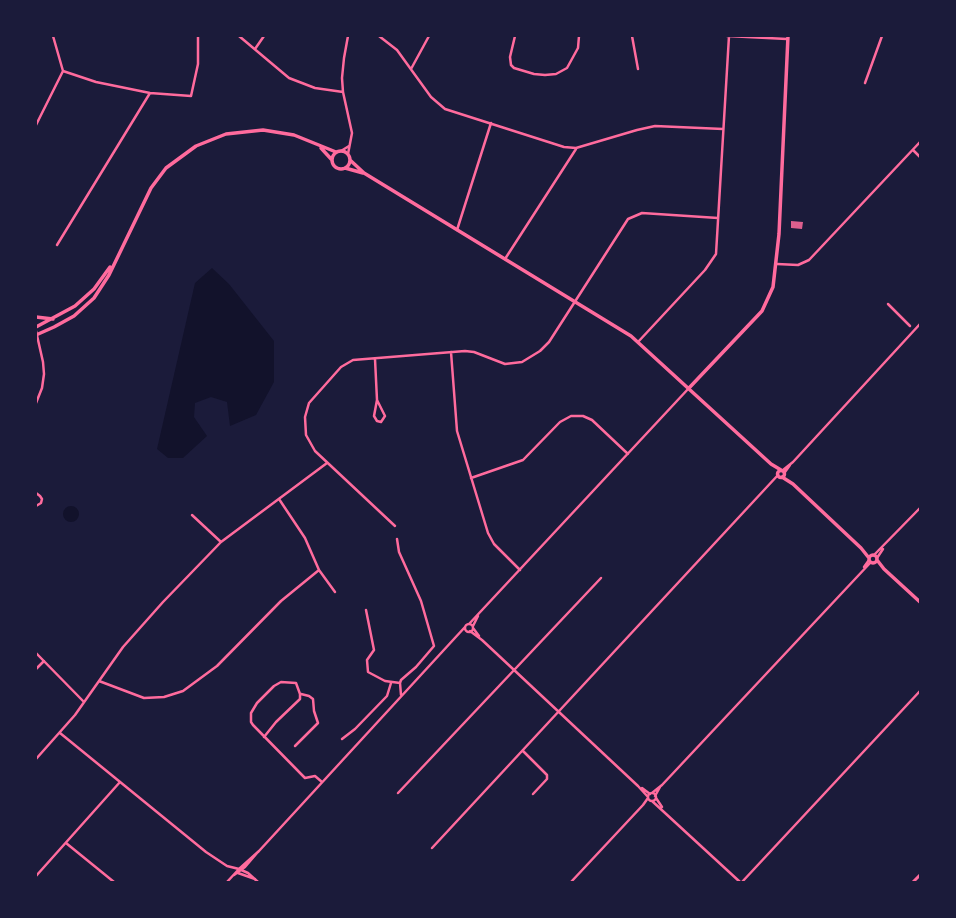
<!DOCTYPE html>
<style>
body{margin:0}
#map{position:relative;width:956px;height:918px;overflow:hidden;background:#1b1b3a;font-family:"DM Sans",sans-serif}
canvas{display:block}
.frame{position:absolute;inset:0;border:37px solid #1b1b3a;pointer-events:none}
</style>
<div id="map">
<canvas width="956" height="918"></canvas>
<div class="frame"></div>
</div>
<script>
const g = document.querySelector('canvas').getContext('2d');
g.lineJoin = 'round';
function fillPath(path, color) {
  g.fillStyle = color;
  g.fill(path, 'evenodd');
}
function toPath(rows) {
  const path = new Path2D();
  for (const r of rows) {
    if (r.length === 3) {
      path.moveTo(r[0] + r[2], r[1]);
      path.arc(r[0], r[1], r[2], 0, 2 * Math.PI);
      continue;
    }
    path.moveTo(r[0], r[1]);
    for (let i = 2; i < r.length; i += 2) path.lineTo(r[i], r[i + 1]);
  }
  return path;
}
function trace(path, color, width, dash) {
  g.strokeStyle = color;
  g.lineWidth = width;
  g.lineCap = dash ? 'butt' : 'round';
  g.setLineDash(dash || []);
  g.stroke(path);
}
const water = toPath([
 [212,268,229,284,274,341,274,382,256,415,230,426,227,402,211,397,195,403,194,417,207,436,183,458,168,458,157,449,195,283],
 [71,514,8]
]);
const building = toPath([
 [791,221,803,222,802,229,791,228]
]);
const minor = toPath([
 [239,36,289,78,315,88,343,92],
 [379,36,397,50,431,97,445,109,564,147,576,148,637,130,655,126,723,129],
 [515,36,510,57,511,65,514,68,534,74,545,75,556,74,567,68,578,48,579,36],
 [632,36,638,69],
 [727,36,787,39],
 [255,49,264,36],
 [411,69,429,36],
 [63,71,96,82,150,93,191,96,198,64,198,36],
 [865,83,882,36],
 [36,125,63,71,53,36],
 [913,150,920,157],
 [341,151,349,146],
 [348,154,352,133,343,92,342,78,344,58,348,36],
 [457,230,491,123],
 [57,245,150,93],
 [505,259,576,149],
 [777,264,798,265,809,260,920,142],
 [888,304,910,326],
 [36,331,43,362,44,374,42,388,36,403],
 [638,342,705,270,716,254,729,36],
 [451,352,457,431,488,533,494,544,520,570],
 [375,359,377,400,385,416,381,422,377,421,374,416,377,400],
 [783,470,793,462,920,324],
 [785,472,790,465],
 [471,478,523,460,560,422,571,416,583,416,592,420,628,454],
 [36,493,40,496,42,499,41,503,36,506],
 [279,499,305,538,319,570,335,592],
 [192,515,221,542],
 [395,526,315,451,306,435,305,417,309,403,341,367,353,360,465,351,474,352,505,364,522,362,540,351,549,342,628,219,642,213,718,218],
 [397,539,399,552,421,601,434,646,416,667,401,680,400,683,401,695],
 [874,555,920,508],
 [877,558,883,549],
 [864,567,869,560],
 [366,610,374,650,367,660,368,672,385,681,400,683],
 [469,624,689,388],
 [469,628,4],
 [473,626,478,616],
 [473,628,479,636],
 [470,631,482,640,638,786,648,797],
 [36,653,84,702],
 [36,669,44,661],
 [99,681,144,698,164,697,183,691,217,666,281,601,319,570],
 [60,733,206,852,227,866,239,869,248,873,258,882],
 [264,737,276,722,300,699,300,694,296,683,281,682,274,686,257,703,251,713,251,722,253,725,303,776,305,778,315,776,322,782],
 [342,739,355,729,387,696,391,683],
 [295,746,318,723,314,711,313,699,309,696,301,694],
 [523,751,547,775,547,779,533,794],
 [36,759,75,715,123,647,163,602,221,542,327,463],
 [642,788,650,794],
 [398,793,601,578],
 [652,793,662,785,871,562],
 [652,797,4],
 [655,796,660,787],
 [656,798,662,807],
 [652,801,740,882],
 [66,843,114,882],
 [432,848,778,475],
 [238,873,255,879],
 [234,875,245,867,257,853],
 [36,876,120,782],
 [227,882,239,869,259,851,465,627],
 [571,882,643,805,648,798],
 [742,882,920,691]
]);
const tertiary = toPath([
 [913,882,920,875]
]);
const secondary = toPath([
 [321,148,332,160],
 [341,160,9],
 [350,160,364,173,631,336,771,464,781,470],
 [345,168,363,173],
 [36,317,53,319],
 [36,327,75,306,94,289,110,267],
 [36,335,54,327,74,316,94,298,109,275,151,188,166,168,196,146,226,134,263,130,294,135,336,152],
 [689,388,762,311,773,287,779,234,788,36],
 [781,474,3.5],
 [782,477,793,484,861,548,869,558],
 [873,559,4],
 [877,560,884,569,920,602]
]);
fillPath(water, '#12122b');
fillPath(building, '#dd5f8e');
trace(minor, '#ff6b9d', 2.5);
trace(tertiary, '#ff6b9d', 3);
trace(secondary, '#ff6b9d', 3.5);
</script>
